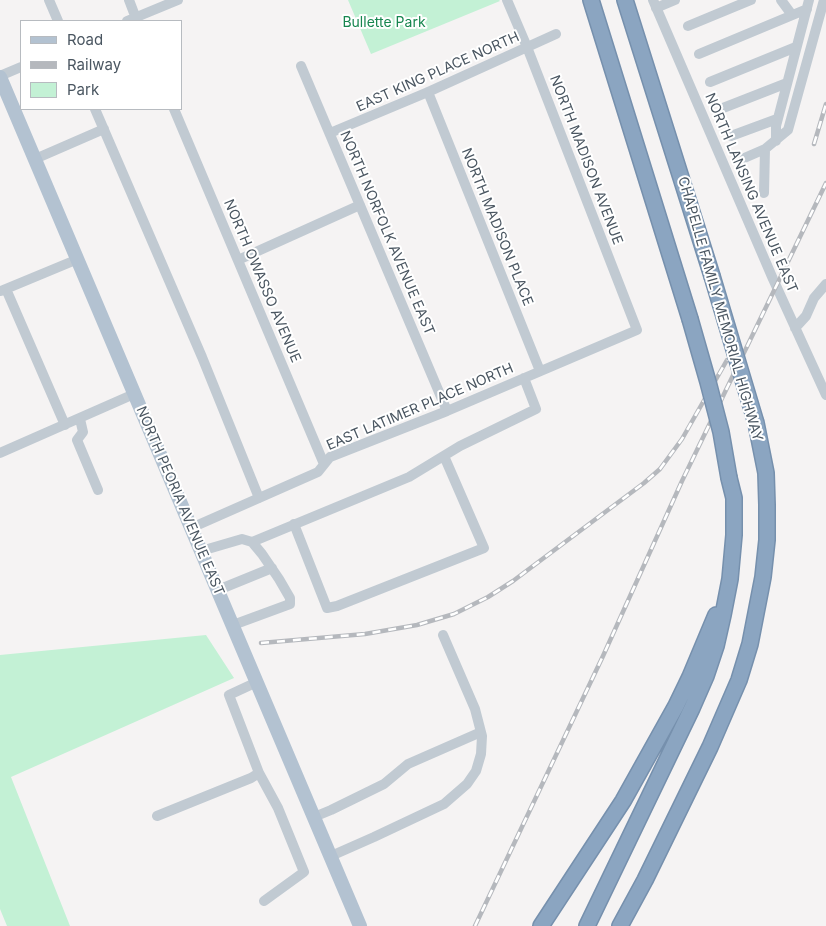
<!DOCTYPE html>
<style>
body{margin:0}
#map{position:relative;width:826px;height:926px;overflow:hidden;background:#f5f3f3;font-family:Inter,sans-serif}
canvas{display:block}
.legend{position:absolute;left:20px;top:20px;width:162px;height:90px;box-sizing:border-box;background:#fff;border:1px solid #b7bbc0;margin:0;padding:6px 9px;list-style:none;font-size:15px;color:#4a5661}
.legend li{display:flex;align-items:center;gap:10px;height:25px}
.legend b{width:25px;border:1px solid #b7bbc0}
</style>
<div id="map">
<canvas width="826" height="926"></canvas>
<ul class="legend">
<li><b style="height:6px;background:#b3c2d1"></b>Road</li>
<li><b style="height:6px;background:#b5b8bd"></b>Railway</li>
<li><b style="height:14px;background:#c3f1d5"></b>Park</li>
</ul>
</div>
<script>
const g = document.querySelector('canvas').getContext('2d');
g.lineJoin = 'round';
function fillPath(path, color) {
  g.fillStyle = color;
  g.fill(path, 'evenodd');
}
function toPath(rows) {
  const path = new Path2D();
  for (const r of rows) {
    path.moveTo(r[0], r[1]);
    for (let i = 2; i < r.length; i += 2) path.lineTo(r[i], r[i + 1]);
  }
  return path;
}
function trace(path, color, width, dash) {
  g.strokeStyle = color;
  g.lineWidth = width;
  g.lineCap = dash ? 'butt' : 'round';
  g.setLineDash(dash || []);
  g.stroke(path);
}
function write(font, color, halo, rows, align = 'center') {
  g.font = font + ' Inter,sans-serif';
  g.lineWidth = 4;
  g.setLineDash([]);
  g.textBaseline = 'middle';
  g.strokeStyle = halo;
  g.fillStyle = color;
  for (const [text, x, y, turn = 0] of rows) {
    g.save();
    g.translate(x, y);
    g.rotate((+turn || 0) * Math.PI / 180);
    g.textAlign = isNaN(turn) ? turn : align;
    if (halo) g.strokeText(text, 0, 0);
    g.fillText(text, 0, 0);
    g.restore();
  }
}
const green = toPath([
 [348,0,499,0,500,1,371,54],
 [206,635,234,678,11,777,70,926,7,926,0,909,0,655]
]);
const minor = toPath([
 [49,0,58,21],
 [129,0,137,21],
 [653,0,773,279,826,395],
 [781,0,792,15],
 [656,8,675,0],
 [127,21,178,0],
 [688,26,751,0],
 [699,54,807,9],
 [301,66,447,411],
 [0,76,21,67],
 [710,82,796,47],
 [428,92,540,371],
 [723,108,787,83],
 [95,109,202,357,259,498],
 [174,109,324,464],
 [330,133,428,92,556,34],
 [731,136,777,119],
 [776,141,776,126,809,0],
 [35,159,104,129],
 [742,159,765,149],
 [764,193,765,149,788,130,824,0],
 [238,260,360,205],
 [6,289,65,425],
 [1,291,78,259],
 [795,328,806,316,814,298,826,284],
 [80,419,83,432,77,440,98,490],
 [0,453,134,394],
 [294,524,327,608,337,606,484,548,444,456],
 [191,528,318,472,330,457,447,411,637,330,527,47,507,0],
 [252,542,409,477,460,446,536,409,524,378],
 [201,551,242,539,252,542,262,554,279,579,290,598,290,604,233,625],
 [218,590,272,568],
 [259,773,278,808,304,872,264,901],
 [157,816,251,778,259,773,229,695,257,682],
 [314,817,331,810,384,784,408,764,481,732],
 [331,856,374,837,444,804,467,784,476,771,481,754,482,736,475,709,443,635]
]);
const major = toPath([
 [0,77,360,926]
]);
const highway = toPath([
 [591,0,690,319],
 [625,0,712,276],
 [541,926,623,801,676,706,690,677,716,615],
 [587,926,692,708,706,676,716,646,723,615,730,579,734,535,734,498,729,478],
 [620,926,645,880,710,747,739,680,750,644,763,577,767,540,767,505,766,473,756,423]
]);
const rail = toPath([
 [814,144,826,104],
 [261,643,365,634,417,625,454,614,488,597,513,581,644,483,660,469,682,439,727,360],
 [475,926,603,656,682,481,826,183]
]);
const highwayBridge = toPath([
 [712,276,756,423],
 [690,319,708,382,721,432,729,478]
]);
const parkNames = [
 ["Bullette Park",384,23]
];
const streetNames = [
 ["EAST KING PLACE NORTH",438,72,-24],
 ["NORTH MADISON AVENUE",586,160,69],
 ["NORTH LANSING AVENUE EAST",751,193,67],
 ["NORTH MADISON PLACE",497,227,68],
 ["NORTH NORFOLK AVENUE EAST",387,233,67],
 ["NORTH OWASSO AVENUE",262,281,67],
 ["CHAPELLE FAMILY MEMORIAL HIGHWAY",720,309,74],
 ["EAST LATIMER PLACE NORTH",420,407,-23],
 ["NORTH PEORIA AVENUE EAST",180,501,67]
];
fillPath(green, '#c3f1d5');
trace(highway, '#7690ad', 18);
trace(minor, '#c1cad2', 10);
trace(major, '#b3c2d1', 14);
trace(highway, '#8ba5c1', 15);
trace(rail, '#b5b8bd', 4.5);
trace(rail, '#fff', 2.5, [8]);
trace(highwayBridge, '#7690ad', 18, []);
trace(highwayBridge, '#8ba5c1', 15);
write('14px', '#17864f', '#fff', parkNames);
write('14px', '#4a5661', '#fff', streetNames);
</script>
